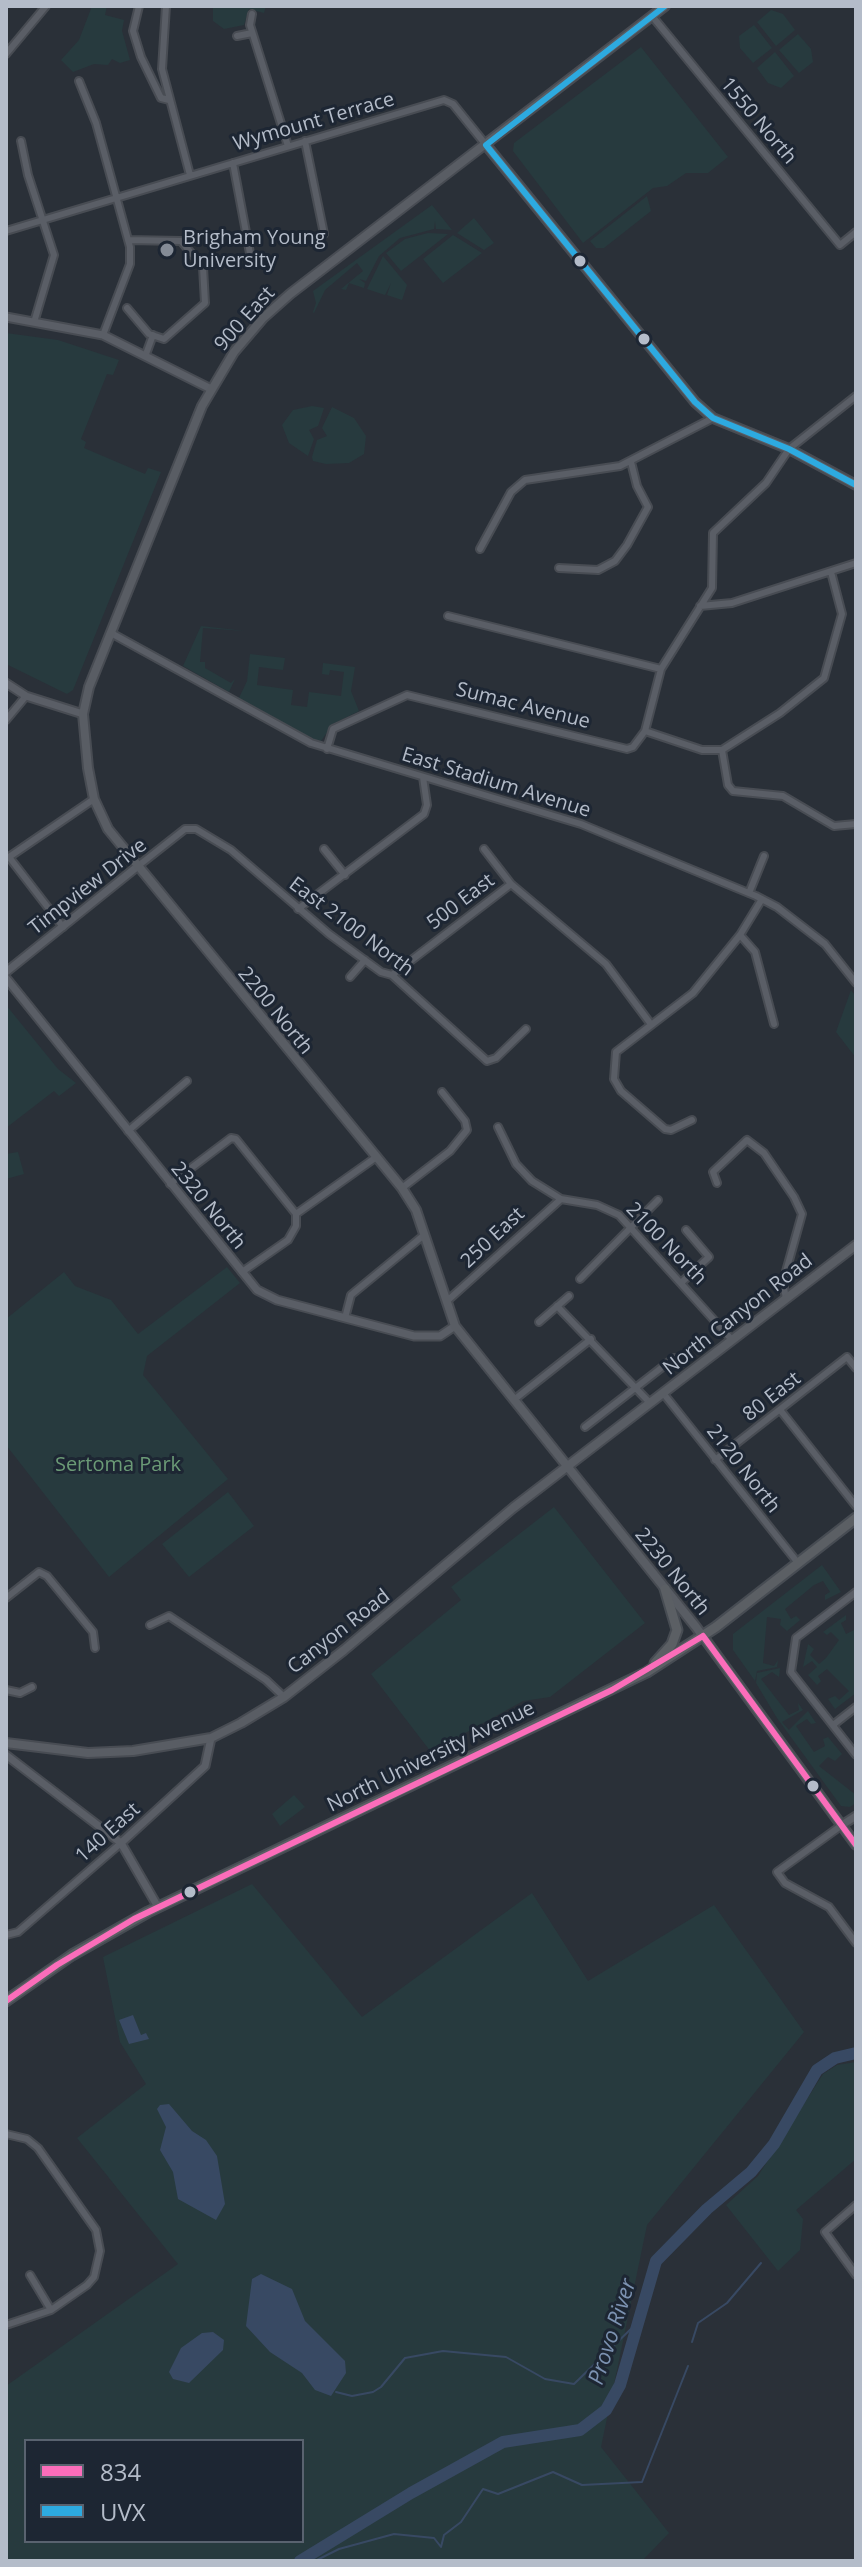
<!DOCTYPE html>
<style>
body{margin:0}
#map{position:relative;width:862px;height:2567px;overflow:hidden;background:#2a3038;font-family:"Open Sans",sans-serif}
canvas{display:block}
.frame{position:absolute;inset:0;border:8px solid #b4bcc9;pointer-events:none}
.legend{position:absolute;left:24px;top:2439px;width:280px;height:104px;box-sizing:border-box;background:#1d2633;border:2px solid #59626f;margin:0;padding:10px 14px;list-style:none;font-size:24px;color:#b4bcc9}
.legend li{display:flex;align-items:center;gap:16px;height:40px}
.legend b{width:40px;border:2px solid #59626f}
</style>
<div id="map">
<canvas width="862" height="2567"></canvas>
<div class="frame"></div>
<ul class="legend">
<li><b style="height:10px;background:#fb6dba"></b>834</li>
<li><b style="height:10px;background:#2daae0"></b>UVX</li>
</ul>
</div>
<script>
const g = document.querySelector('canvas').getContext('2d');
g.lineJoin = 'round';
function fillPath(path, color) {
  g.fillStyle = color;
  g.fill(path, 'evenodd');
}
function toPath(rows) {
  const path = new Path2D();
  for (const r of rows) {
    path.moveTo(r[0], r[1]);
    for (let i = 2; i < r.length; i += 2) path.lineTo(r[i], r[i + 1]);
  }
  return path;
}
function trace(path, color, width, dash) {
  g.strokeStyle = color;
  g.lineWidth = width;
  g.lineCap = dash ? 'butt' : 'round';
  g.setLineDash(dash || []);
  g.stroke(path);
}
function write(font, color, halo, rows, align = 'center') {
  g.font = font + ' "Open Sans",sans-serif';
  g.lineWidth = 6;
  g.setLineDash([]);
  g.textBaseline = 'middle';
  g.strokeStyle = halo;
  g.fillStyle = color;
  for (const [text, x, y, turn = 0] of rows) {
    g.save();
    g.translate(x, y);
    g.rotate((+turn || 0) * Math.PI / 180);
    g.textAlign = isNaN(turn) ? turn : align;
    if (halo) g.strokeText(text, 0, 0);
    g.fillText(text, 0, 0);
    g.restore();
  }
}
const green = toPath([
 [92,6,107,6,105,15,124,20,122,31,130,60,120,63,112,59,108,65,94,64,73,72,61,60,79,40],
 [213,6,266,6,264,13,249,9,244,25,224,29,213,21],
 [771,10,783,14,795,30,776,46,757,22],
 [754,25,772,48,753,63,740,48,739,36],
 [798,34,811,49,813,62,799,73,779,50],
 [641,47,728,157,708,173,686,173,667,186,653,188,583,243,513,151,514,143],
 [775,52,794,76,781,88,768,83,757,68],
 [647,196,651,211,604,248,596,248,590,241],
 [432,205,452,230,436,229,435,221,434,229,400,238,379,256,366,281,359,279,365,283,364,288,349,283,346,290,341,289,363,271,357,263,325,290,314,313,313,312,316,303,313,291],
 [474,218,494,243,484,250,457,233],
 [428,233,448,234,401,271,386,253,405,239],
 [453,235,482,253,443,283,423,259],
 [383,256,407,285,402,300,387,295,391,283,385,295,367,289],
 [6,333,58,340,119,360,113,375,107,374,81,439,86,442,84,448,145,474,148,468,161,472,73,690,67,694,6,664],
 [312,406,324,408,318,426,309,430,314,439,308,456,289,443,282,425,293,410],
 [332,407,354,418,366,436,364,454,349,463,326,464,313,461,312,457,317,440,327,436,322,428],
 [201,626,245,631,203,628,200,662,205,662,205,668,231,683,235,679,229,692,183,666],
 [250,654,285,658,283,670,259,667,257,685,293,690,291,705,307,707,309,692,341,696,344,672,330,670,329,675,322,674,323,663,355,667,351,691,359,711,333,724,321,741,314,740,239,698,247,681],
 [851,990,856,997,856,1058,836,1032],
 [6,1005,58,1069,76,1083,59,1096,54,1091,6,1128],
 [18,1152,24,1174,6,1179,6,1154],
 [227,1267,240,1283,147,1356,143,1375,228,1479,109,1577,6,1445,6,1319,64,1272,75,1286,111,1300,138,1334],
 [228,1492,254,1526,189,1577,162,1544],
 [554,1507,645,1623,550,1697,523,1701,431,1752,371,1674,461,1600,451,1587],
 [822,1565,841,1592,825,1600,825,1595,830,1592,823,1581,814,1585,785,1609,791,1619,796,1616,800,1620,787,1631,780,1625,781,1619,767,1617,763,1663,774,1666,778,1660,777,1667,757,1671,755,1681,733,1650,733,1634],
 [846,1615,846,1620,841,1623,846,1634,856,1629,856,1693,835,1709,828,1699,835,1696,839,1700,849,1691,827,1669,818,1676,821,1681,817,1685,808,1675,817,1667,812,1661,803,1667,808,1644,814,1649,810,1655,819,1664,826,1658,839,1640,831,1632,827,1635,823,1632],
 [780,1668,779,1677,772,1672,761,1679,789,1715,799,1710,798,1703,803,1710,782,1722,789,1730,808,1711,816,1723,811,1724,807,1719,796,1726,814,1752,825,1746,823,1739,828,1737,842,1754,835,1761,828,1757,819,1766,856,1795,856,1803,850,1807,841,1806,777,1718,756,1683,757,1673],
 [294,1795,305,1807,280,1826,272,1814],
 [252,1884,362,2017,532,1893,588,1981,714,1905,804,2032,647,2225,601,2447,669,2533,642,2561,6,2561,6,2386,178,2264,77,2138,146,2084,120,2042,103,1957],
 [26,2441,302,2441,302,2541,26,2541],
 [856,2062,856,2159,796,2210,803,2219,800,2250,778,2271,726,2205,758,2176,823,2074,837,2065]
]);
const water = toPath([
 [133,2015,141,2035,146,2033,149,2039,129,2044,119,2020],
 [169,2104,192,2131,206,2140,217,2156,225,2204,216,2220,178,2199,173,2172,160,2150,166,2127,157,2109,160,2105],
 [261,2274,292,2289,305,2321,345,2361,346,2373,331,2396,315,2390,302,2373,270,2352,246,2326,252,2279],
 [213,2332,224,2340,223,2350,189,2383,173,2379,169,2372,181,2348,202,2333]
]);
const stream = toPath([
 [692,2342,698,2323,727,2303,761,2263],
 [336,2392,352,2396,373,2392,381,2387,405,2358,443,2351,506,2357,545,2379,574,2384,635,2325],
 [315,2561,339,2549,394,2534,434,2538,441,2547,444,2535,461,2522,483,2489,498,2494,553,2472,582,2485,642,2482,688,2366]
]);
const river = toPath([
 [300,2561,411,2493,503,2442,580,2430,606,2410,620,2385,656,2261,707,2209,751,2172,774,2144,817,2070,835,2058,856,2053]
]);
const minor = toPath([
 [139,6,133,31,141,57,161,98,169,100],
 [166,6,162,69,190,175],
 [252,14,250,25,288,146],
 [652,16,840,245,856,232],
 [237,36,252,33],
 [6,54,46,6],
 [79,81,96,123,130,247,130,264,103,335],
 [21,141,28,175,54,255,35,319],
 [305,141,324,234],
 [233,163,252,264],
 [6,231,444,100,453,104,486,145],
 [127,308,149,334,164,339,205,303,203,267,181,241,128,240],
 [146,354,153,335],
 [480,549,511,492,525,480,620,466,713,418],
 [559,568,598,570,615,561,627,545,648,507,637,486,631,462],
 [700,606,732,603,856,563],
 [448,616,661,669],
 [111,633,311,743,581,824,756,896,777,907,825,944,856,983],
 [6,720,26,696],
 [645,731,702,750,722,750],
 [327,749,333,729,407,695,627,749,633,747,645,731,661,669,712,588,713,533,766,483,789,449,856,396],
 [722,750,780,713,824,678,842,614,831,572],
 [722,750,728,785,733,791,783,796,834,826,856,824],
 [324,849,345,875],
 [484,849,511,884,606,964,650,1023],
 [138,866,185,829,196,829,231,850,329,934,381,972,392,975,487,1061,496,1058,526,1029],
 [749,893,764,856],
 [298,909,424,814,427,805,423,777],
 [63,927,9,857,94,799],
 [740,935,755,952,774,1024],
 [392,975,511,884],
 [350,977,365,960],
 [692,1120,671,1130,665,1129,621,1091,614,1079,616,1052,693,993,740,935,762,899],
 [498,1127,516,1164,532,1181,561,1199,597,1205,619,1215,732,1340],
 [128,1131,187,1081],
 [717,1183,713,1172,747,1140,764,1153,794,1197,802,1214,783,1282,786,1299],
 [170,1184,231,1138,236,1139,296,1214],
 [402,1188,450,1151,467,1130,465,1121,442,1092],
 [296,1214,375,1158],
 [242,1272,288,1240,296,1226,296,1214],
 [580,1279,658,1200],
 [682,1282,709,1257,686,1230],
 [447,1301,561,1199],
 [557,1306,650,1403],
 [345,1318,351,1295,424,1235],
 [539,1322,569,1296],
 [663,1393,798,1563],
 [515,1399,591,1339],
 [781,1411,856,1506],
 [585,1427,674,1358],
 [715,1460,847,1357,856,1368],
 [856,1592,796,1638,791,1672,856,1755],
 [6,1598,39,1572,47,1576,93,1632,95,1648],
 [150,1625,169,1616,266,1680,284,1697],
 [6,1690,20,1693,32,1687],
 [833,1725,856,1707],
 [842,1825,777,1872,785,1883,829,1907,856,1943],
 [6,1935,18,1932,121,1843],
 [6,2134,27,2139,38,2148,96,2230,100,2251,94,2277,87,2285,51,2310,6,2325],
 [856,2205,825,2232,856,2275],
 [30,2275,51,2310]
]);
const tertiary = toPath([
 [6,317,103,335,211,389],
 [6,683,26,696,83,714],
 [6,972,138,866],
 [6,978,257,1290,277,1300,414,1336,440,1336,455,1326],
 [6,1755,121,1843,158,1907],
 [842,1825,856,1816],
 [121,1843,205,1766,211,1738]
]);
const secondary = toPath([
 [665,6,290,294,263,318,234,352,202,406,89,687,83,714,88,768,94,799,108,829,402,1188,416,1210,455,1326,696,1627,856,1845],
 [486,145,695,402,713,418,789,449,856,485],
 [6,1743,88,1753,133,1751,211,1738,241,1723,284,1697,344,1650,513,1508,856,1245]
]);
const trunk = toPath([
 [655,1663,672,1644,677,1630,665,1589],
 [6,2001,72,1955,148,1912,647,1672,716,1627,856,1518]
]);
const bus1 = toPath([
 [703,1636,856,1845],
 [6,2001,57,1965,134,1919,612,1690,703,1636]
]);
const bus2 = toPath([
 [486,145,695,402,713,418,789,449,856,485],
 [486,145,665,6]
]);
const markers = [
 [167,250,8,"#848b96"],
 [580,261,7,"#b4bcc9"],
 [644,339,7,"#b4bcc9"],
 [813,1786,7,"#b4bcc9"],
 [190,1892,7,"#b4bcc9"]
];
const streetNames = [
 ["1550 North",758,121,50],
 ["Wymount Terrace",314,122,-16],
 ["900 East",245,319,-48],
 ["Sumac Avenue",523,706,14],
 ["East Stadium Avenue",496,783,17],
 ["Timpview Drive",88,887,-38],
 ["500 East",461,902,-37],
 ["East 2100 North",351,927,37],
 ["2200 North",275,1011,51],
 ["2320 North",208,1206,51],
 ["250 East",493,1238,-43],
 ["2100 North",666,1244,46],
 ["North Canyon Road",738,1315,-38],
 ["80 East",772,1397,-38],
 ["2120 North",743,1469,52],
 ["2230 North",672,1572,51],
 ["Canyon Road",339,1632,-38],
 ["North University Avenue",431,1757,-26],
 ["140 East",108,1833,-42]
];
const poiNames = [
 ["Brigham Young",183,238],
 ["University",183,261]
];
const parkNames = [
 ["Sertoma Park",118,1465]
];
const waterNames = [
 ["Provo River",613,2332,-72]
];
fillPath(green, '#273a3e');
fillPath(water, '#384963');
trace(stream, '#384963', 2);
trace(river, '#384963', 12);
trace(minor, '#484c53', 10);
trace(tertiary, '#484c53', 11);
trace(secondary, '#484c53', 12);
trace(trunk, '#474c53', 13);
trace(minor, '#5a5e66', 6);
trace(tertiary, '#5a5e66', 7);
trace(secondary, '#595d64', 8);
trace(trunk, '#5b5f64', 9);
trace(bus1, '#fb6dba', 6);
trace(bus2, '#2daae0', 6);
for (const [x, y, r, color] of markers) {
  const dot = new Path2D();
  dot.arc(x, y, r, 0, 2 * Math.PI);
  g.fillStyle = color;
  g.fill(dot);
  trace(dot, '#1d2633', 3);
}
write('20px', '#b4bcc9', '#1d2633', streetNames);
write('20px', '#b4bcc9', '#1d2633', poiNames, 'left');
write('20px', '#6b9a76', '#1d2633', parkNames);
write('italic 22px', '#7c92b1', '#1d2633', waterNames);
</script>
